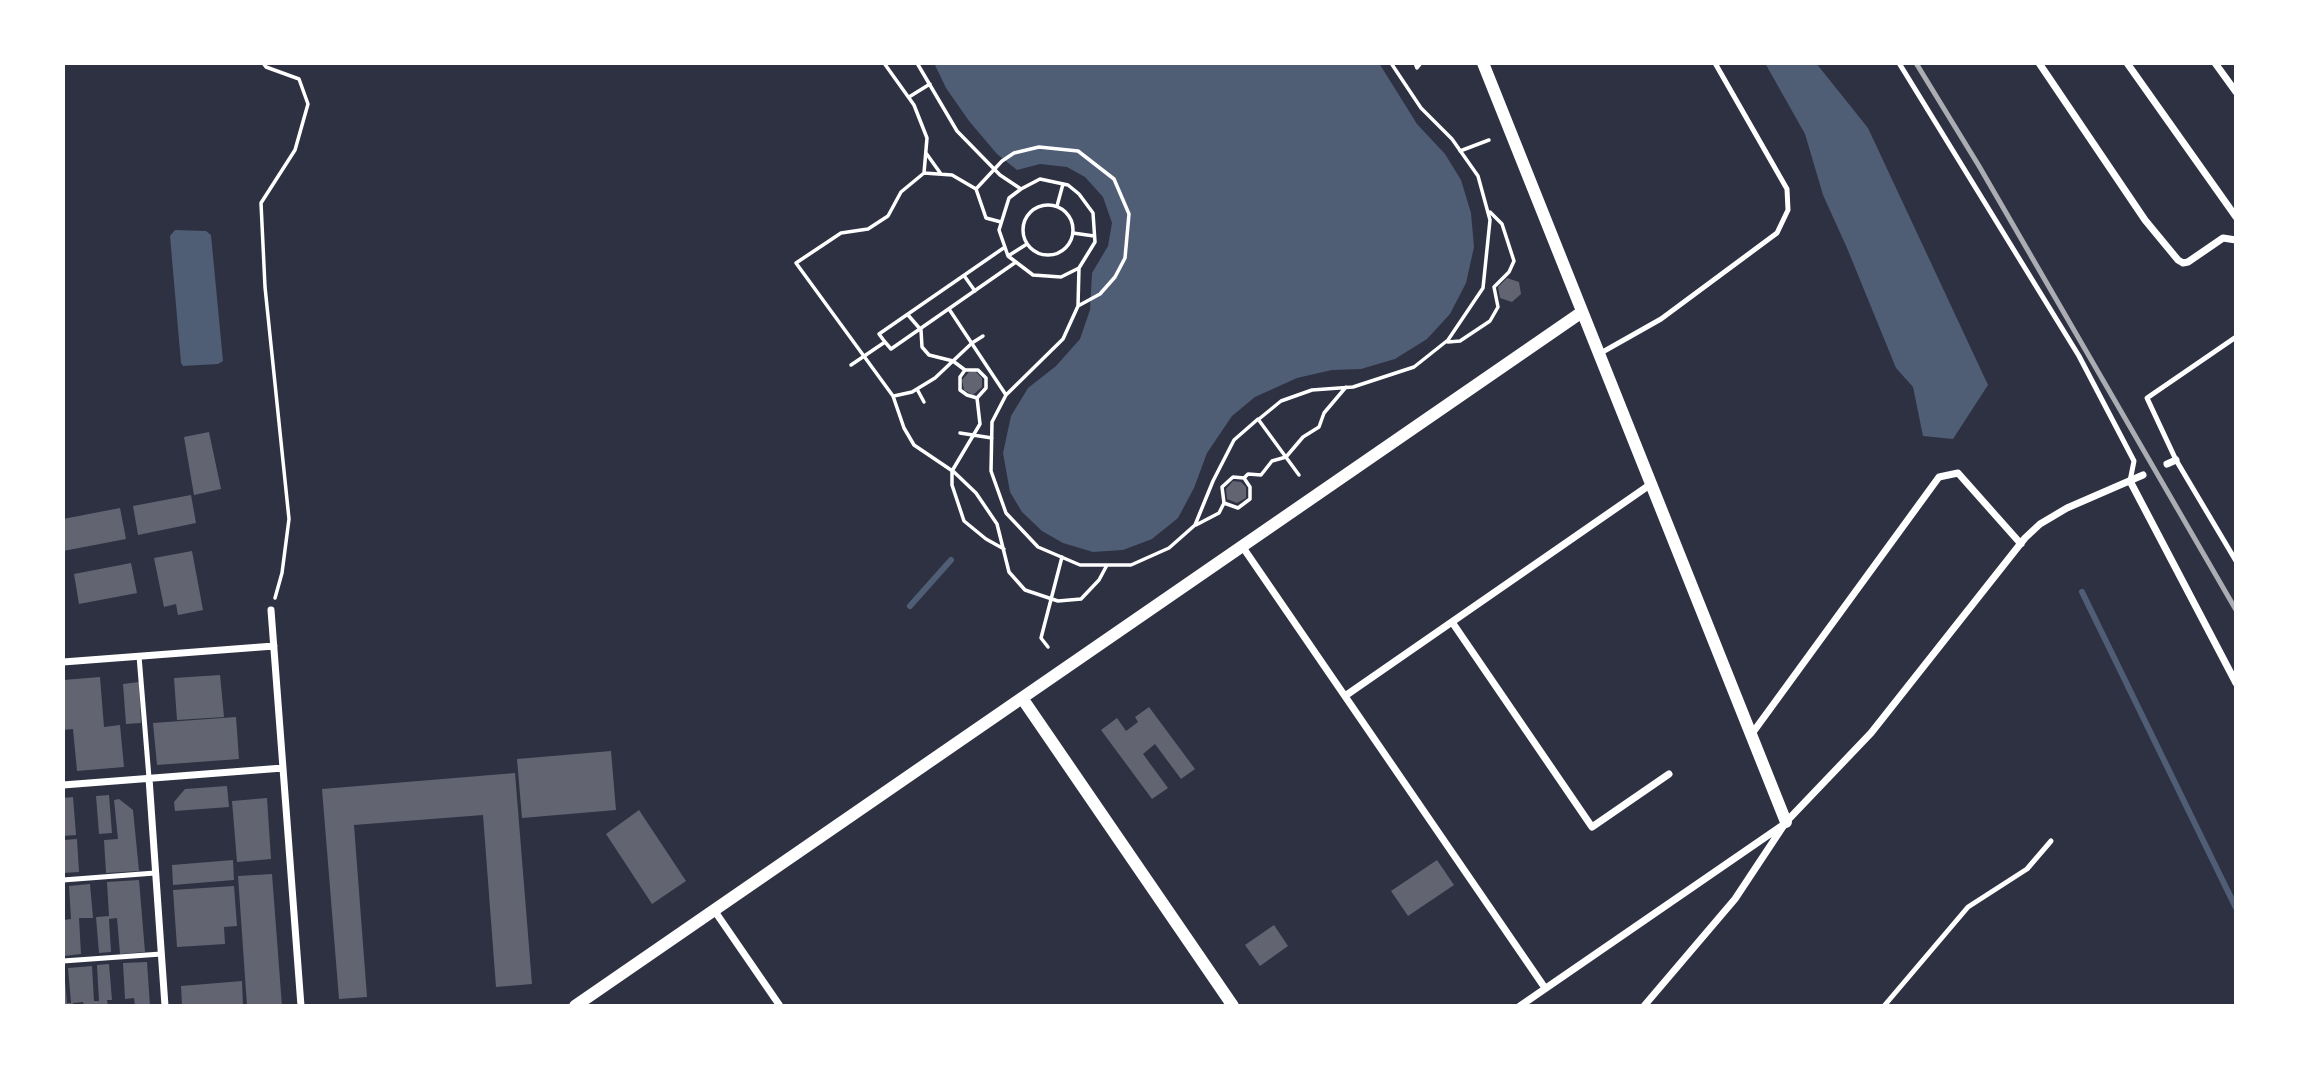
<!DOCTYPE html>
<style>
body{margin:0}
#map{position:relative;width:2299px;height:1069px;overflow:hidden;background:#2d3142;font-family:"Archivo Narrow",sans-serif}
canvas{display:block}
.frame{position:absolute;inset:0;border:65px solid #fff;pointer-events:none}
</style>
<div id="map">
<canvas width="2299" height="1069"></canvas>
<div class="frame"></div>
</div>
<script>
const g = document.querySelector('canvas').getContext('2d');
g.lineJoin = 'round';
function fillPath(path, color) {
  g.fillStyle = color;
  g.fill(path, 'evenodd');
}
function toPath(rows) {
  const path = new Path2D();
  for (const r of rows) {
    if (r.length === 3) {
      path.moveTo(r[0] + r[2], r[1]);
      path.arc(r[0], r[1], r[2], 0, 2 * Math.PI);
      continue;
    }
    path.moveTo(r[0], r[1]);
    for (let i = 2; i < r.length; i += 2) path.lineTo(r[i], r[i + 1]);
  }
  return path;
}
function trace(path, color, width, dash) {
  g.strokeStyle = color;
  g.lineWidth = width;
  g.lineCap = dash ? 'butt' : 'round';
  g.setLineDash(dash || []);
  g.stroke(path);
}
const water = toPath([
 [934,63,1379,63,1417,124,1445,154,1461,180,1471,213,1474,247,1466,283,1450,314,1427,339,1395,359,1361,369,1332,370,1297,378,1255,397,1232,416,1207,453,1194,488,1178,518,1152,539,1123,550,1093,552,1063,543,1042,531,1022,512,1010,492,1003,453,1011,416,1028,388,1056,366,1080,339,1090,310,1092,273,1108,246,1112,223,1103,197,1085,177,1067,167,1040,164,1017,170,997,154,969,121,946,88],
 [1765,63,1816,63,1868,128,1988,385,1953,439,1923,436,1913,387,1896,368,1847,248,1823,195,1805,134],
 [175,230,206,231,211,235,223,361,218,364,183,366,181,363,170,236]
]);
const stream = toPath([
 [2082,592,2236,908],
 [910,606,951,560]
]);
const building = toPath([
 [1507,278,1519,282,1521,294,1512,302,1500,298,1498,287],
 [975,371,982,378,982,387,973,395,964,390,962,380,969,372],
 [209,432,221,489,194,495,184,437],
 [1233,481,1241,482,1246,487,1246,498,1237,503,1227,499,1226,489],
 [191,495,196,523,138,535,133,506],
 [120,508,126,539,63,551,63,519],
 [192,551,203,610,178,615,176,604,164,607,154,558],
 [131,563,137,593,79,604,74,574],
 [220,675,224,717,177,720,174,678],
 [100,677,104,727,120,725,124,767,77,771,73,729,63,730,63,680],
 [139,682,141,723,126,724,123,684],
 [1149,707,1195,769,1181,779,1155,744,1143,754,1168,788,1152,799,1101,730,1117,718,1126,731,1138,722,1135,717],
 [236,717,239,759,157,765,153,723],
 [611,751,616,810,522,818,517,759],
 [515,773,532,984,496,987,483,815,354,825,367,997,339,999,322,789],
 [227,786,229,807,175,811,174,802,185,789],
 [109,795,112,833,99,834,96,796],
 [73,797,76,835,63,836,63,798],
 [267,798,271,859,237,862,232,801],
 [119,799,133,810,139,871,106,873,104,840,118,839,114,800],
 [639,810,686,881,652,904,606,834],
 [77,839,79,872,63,873,63,840],
 [233,860,234,880,173,885,172,865],
 [1437,860,1454,885,1408,916,1391,891],
 [272,874,282,1006,247,1006,238,876],
 [139,880,145,952,120,954,117,918,109,919,111,952,99,953,96,917,109,916,107,882],
 [90,884,93,918,79,918,81,954,64,956,63,920,71,919,69,886],
 [234,886,237,926,224,927,225,944,177,947,173,890],
 [1274,925,1288,946,1260,966,1245,945],
 [147,962,150,1006,135,1006,134,998,125,999,123,963],
 [109,964,112,1000,107,1000,108,1006,84,1006,83,1002,73,1003,73,1006,63,1006,63,980,65,980,67,1003,71,1003,68,968,92,966,94,1001,99,1001,97,965],
 [242,981,243,1006,182,1006,181,986]
]);
const path = toPath([
 [263,63,266,67,299,79,308,104,295,150,261,203,265,287,289,519,282,573,275,598],
 [884,63,914,105,927,138,924,173],
 [917,63,957,131,1000,175,1021,189,1040,179,1068,185,1079,194,1093,213,1095,242,1079,268,1078,306,1063,339,1006,395,992,422,991,471,1006,513,1038,547,1080,565,1131,565,1169,548,1195,525,1213,481,1234,440,1258,419,1299,475],
 [1415,63,1417,68,1421,63],
 [909,97,930,84],
 [1460,151,1489,140],
 [926,153,941,174],
 [976,189,1002,161,1014,153,1039,147,1078,151,1114,179,1129,214,1125,258,1115,277,1100,294,1078,306],
 [1021,189,1009,198,999,230,1008,256,1033,275,1061,277,1079,268],
 [1048,230,25],
 [1057,206,1063,184],
 [1001,222,986,218,976,189,952,175,924,173,901,192,888,216,868,229,841,233,796,263,893,396,904,428,914,445,954,472,976,493,997,524,1009,572,1025,590,1058,601,1081,599,1099,580,1107,565],
 [1073,233,1094,236],
 [1008,256,1027,244],
 [965,277,975,291],
 [949,309,1006,395],
 [908,315,921,330,922,347,929,355,953,361,965,370,960,377,960,390,967,395,977,398,980,424,952,471,952,485,964,521,986,539,1004,549],
 [885,342,879,334,1005,247],
 [1448,342,1460,341,1490,321,1498,307,1494,287,1509,272,1514,261,1502,224,1490,212],
 [851,365,885,342,891,349,1016,262],
 [966,370,978,370,986,378,986,388,977,398],
 [917,389,924,402],
 [894,396,912,392,935,378,972,343,983,336],
 [1259,419,1281,401,1312,390,1353,387,1414,367,1448,340,1483,288,1490,220,1478,176,1452,139,1421,108,1391,63],
 [960,433,992,438],
 [1224,503,1238,508,1250,499,1250,487,1244,478],
 [1196,525,1219,513,1224,503,1222,487,1233,477,1244,478,1248,474,1261,475,1272,461,1286,457,1303,437,1319,427,1324,413,1346,387],
 [1048,647,1041,638,1062,557]
]);
const service = toPath([
 [1899,63,2079,356,2134,461,2130,481],
 [2236,337,2147,398,2176,460,2236,561],
 [1599,354,1661,319,1777,233,1788,210,1787,189,1715,63],
 [139,656,149,778],
 [63,880,155,873],
 [63,961,161,954],
 [1884,1006,1968,907,2027,869,2051,841]
]);
const minor = toPath([
 [2039,63,2145,220,2178,260,2183,263,2188,262,2223,238,2236,240],
 [2127,63,2236,217],
 [2215,63,2236,92],
 [2167,464,2176,460],
 [2130,481,2236,683],
 [1242,546,1545,988],
 [271,610,301,1006],
 [1452,622,1592,827,1669,774],
 [63,662,274,646],
 [1345,696,1651,484],
 [1751,735,1939,477,1958,473,2021,544],
 [149,778,165,1006],
 [63,785,283,768],
 [714,910,780,1006],
 [1520,1006,1783,825],
 [1644,1006,1735,899,1786,822,1871,733,2025,538,2040,524,2067,508,2143,475]
]);
const tertiary = toPath([
 [1483,63,1786,822],
 [1022,698,1233,1006],
 [575,1006,1582,312]
]);
const rail = toPath([
 [1916,63,1979,166,2236,610]
]);
fillPath(water, '#4f5d75');
trace(stream, '#4f5d75', 6);
fillPath(building, '#626471');
trace(path, '#fff', 3.5);
trace(service, '#fff', 5);
trace(minor, '#fff', 7);
trace(tertiary, '#fff', 12);
trace(rail, '#abadb3', 5);
</script>
